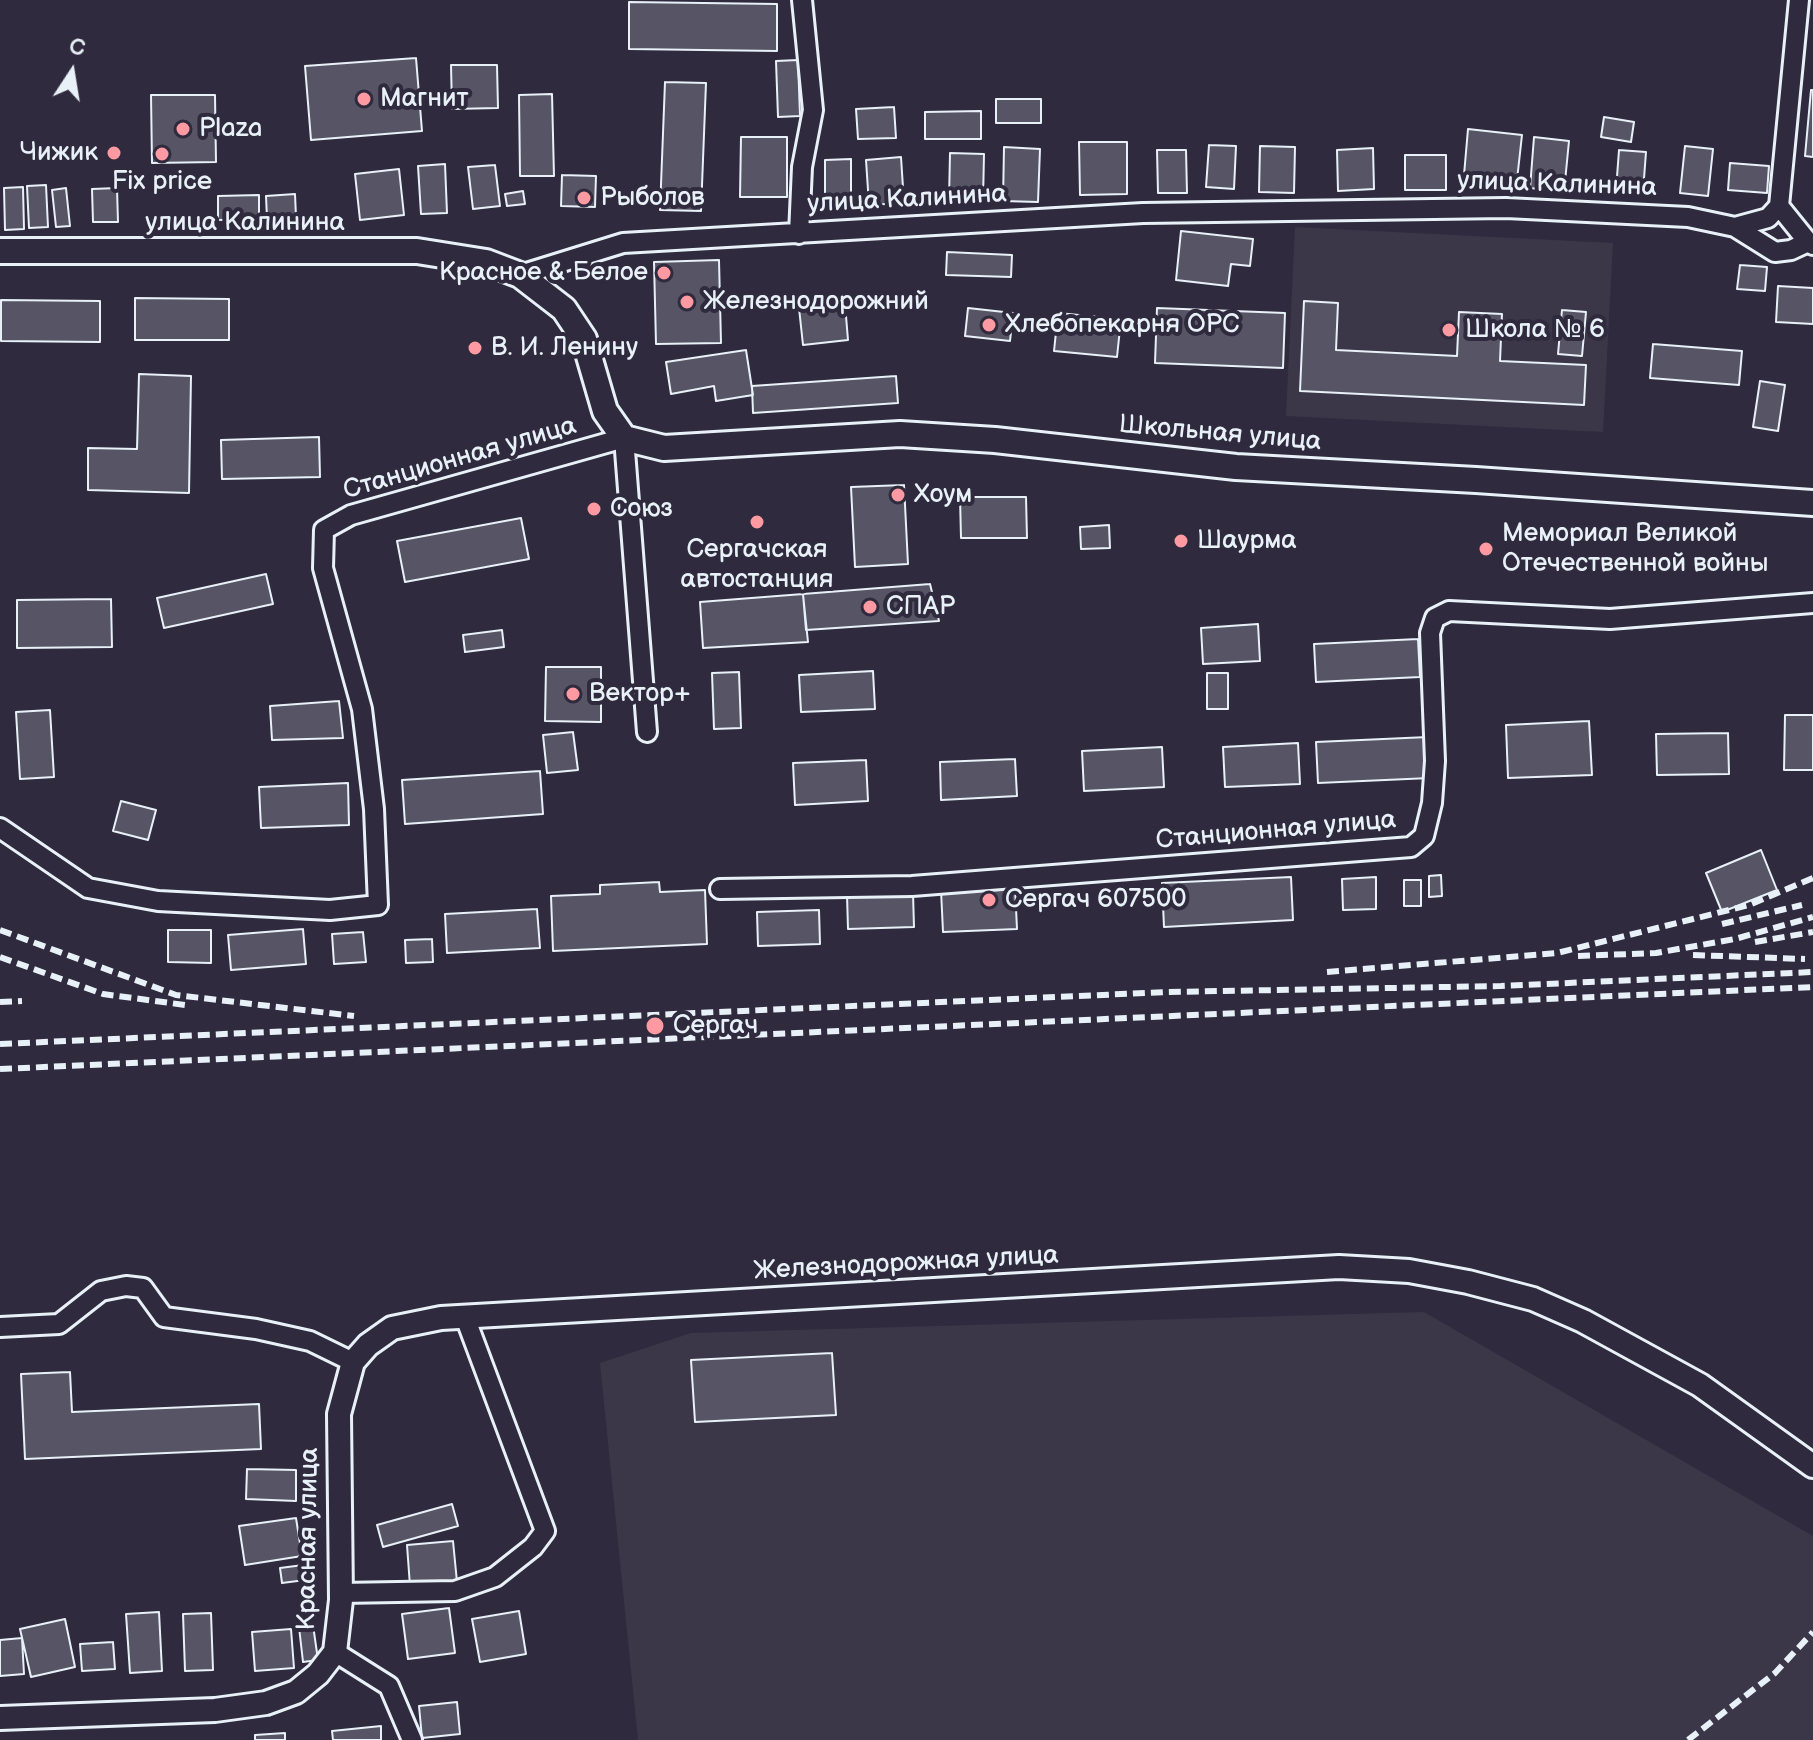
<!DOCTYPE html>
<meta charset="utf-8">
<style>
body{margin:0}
#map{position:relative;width:1813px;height:1740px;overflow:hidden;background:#2f2a3d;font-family:"Balsamiq Sans",sans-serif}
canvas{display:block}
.north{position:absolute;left:32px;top:32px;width:80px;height:80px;-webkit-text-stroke:6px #2f2a3d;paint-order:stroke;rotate:12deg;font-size:22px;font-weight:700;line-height:32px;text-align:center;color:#e8f1f8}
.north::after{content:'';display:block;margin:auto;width:28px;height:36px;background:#e8f1f8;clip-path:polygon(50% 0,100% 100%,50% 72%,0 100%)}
</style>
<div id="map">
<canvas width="1813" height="1740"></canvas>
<div class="north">С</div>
</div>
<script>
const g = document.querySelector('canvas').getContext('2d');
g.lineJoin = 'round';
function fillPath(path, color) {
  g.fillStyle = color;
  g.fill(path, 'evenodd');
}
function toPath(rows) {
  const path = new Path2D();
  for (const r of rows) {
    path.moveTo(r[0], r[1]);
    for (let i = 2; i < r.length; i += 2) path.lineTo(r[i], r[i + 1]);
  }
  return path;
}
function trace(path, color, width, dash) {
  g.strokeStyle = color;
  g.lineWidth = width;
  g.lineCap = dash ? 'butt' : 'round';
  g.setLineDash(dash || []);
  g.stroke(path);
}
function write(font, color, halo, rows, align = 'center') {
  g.font = font + ' "Balsamiq Sans",sans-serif';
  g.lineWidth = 8;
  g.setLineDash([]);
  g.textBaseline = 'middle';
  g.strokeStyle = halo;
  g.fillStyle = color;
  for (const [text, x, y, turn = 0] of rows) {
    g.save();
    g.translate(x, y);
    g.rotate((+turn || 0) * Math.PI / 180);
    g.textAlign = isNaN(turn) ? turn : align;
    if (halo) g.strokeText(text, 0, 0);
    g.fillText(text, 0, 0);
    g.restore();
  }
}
const built = toPath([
 [1295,227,1613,243,1603,432,1286,416],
 [1424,1312,1813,1536,1813,1740,638,1740,600,1363,691,1333]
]);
const building = toPath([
 [629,2,777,4,777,51,629,49,629,2],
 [416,58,422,131,311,140,305,66,416,58],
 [798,60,800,116,778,117,776,61,798,60],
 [451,65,497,65,498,108,452,109,451,65],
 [665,82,706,83,701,211,660,210,665,82],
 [1811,90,1813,90,1813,157,1805,156,1811,90],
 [552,94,554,176,520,176,519,95,552,94],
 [151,95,215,95,216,162,152,163,151,95],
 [996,99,1041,99,1041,123,996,123,996,99],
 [894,107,896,138,858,139,856,109,894,107],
 [981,111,981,139,925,139,925,112,981,111],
 [1604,117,1634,122,1631,142,1601,137,1604,117],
 [1468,129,1522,135,1517,180,1464,175,1468,129],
 [741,137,787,137,787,197,740,197,741,137],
 [1534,137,1569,141,1564,192,1530,188,1534,137],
 [1079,142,1127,142,1127,194,1080,195,1079,142],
 [1209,145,1236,146,1234,189,1206,187,1209,145],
 [1260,146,1295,147,1294,193,1259,192,1260,146],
 [1685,146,1713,149,1708,196,1680,193,1685,146],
 [1004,147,1040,149,1038,202,1003,201,1004,147],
 [1373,148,1374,189,1338,191,1337,150,1373,148],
 [1157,150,1186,150,1187,193,1158,193,1157,150],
 [1619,150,1646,152,1643,192,1616,190,1619,150],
 [950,153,984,154,983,201,949,200,950,153],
 [1405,155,1446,155,1446,190,1405,190,1405,155],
 [901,157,904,203,869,205,866,160,901,157],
 [851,159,851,203,825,203,825,160,851,159],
 [1730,163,1769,166,1767,193,1728,190,1730,163],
 [445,164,447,213,421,214,418,166,445,164],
 [495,165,500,206,473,209,468,167,495,165],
 [399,169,404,215,360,220,355,174,399,169],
 [562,175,596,176,595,207,561,206,562,175],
 [46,185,48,227,29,228,27,186,46,185],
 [23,187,24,229,5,230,4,188,23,187],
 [66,188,70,226,56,227,52,190,66,188],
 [117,188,118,222,93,222,92,189,117,188],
 [523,191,525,204,507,206,505,194,523,191],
 [295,194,296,217,267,219,266,196,295,194],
 [259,195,259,219,218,220,218,196,259,195],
 [1181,231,1253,239,1250,266,1231,264,1228,286,1176,280,1181,231],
 [947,252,1012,255,1011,277,946,275,947,252],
 [719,260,721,343,656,344,654,262,719,260],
 [1740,265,1767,267,1765,291,1737,289,1740,265],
 [1778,286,1813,288,1813,324,1776,322,1778,286],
 [135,298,229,299,229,340,135,340,135,298],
 [1,300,100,301,100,342,1,341,1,300],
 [1304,301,1338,303,1336,350,1457,356,1459,312,1502,314,1500,361,1586,365,1584,405,1300,391,1304,301],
 [845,304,848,340,803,345,799,308,845,304],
 [968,308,1013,313,1010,341,965,336,968,308],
 [1157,308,1285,313,1283,368,1155,363,1157,308],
 [1562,310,1586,312,1582,356,1558,354,1562,310],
 [1058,313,1121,319,1117,357,1054,351,1058,313],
 [1653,344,1742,351,1739,385,1650,378,1653,344],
 [746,350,753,395,716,401,714,386,671,394,666,362,746,350],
 [139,374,191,376,189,493,88,490,88,448,137,449,139,374],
 [896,376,898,403,753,413,752,386,896,376],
 [1760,381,1785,385,1778,431,1753,427,1760,381],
 [319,437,320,477,222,479,221,440,319,437],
 [904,485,908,564,855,567,851,487,904,485],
 [960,497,1026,497,1027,538,961,538,960,497],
 [521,518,529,559,405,582,397,541,521,518],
 [1109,525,1110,548,1081,549,1080,527,1109,525],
 [266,574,273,604,164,628,157,598,266,574],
 [930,584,939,621,806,630,803,594,930,584],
 [803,594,808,642,703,648,700,602,803,594],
 [111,599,112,647,17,648,17,600,111,599],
 [1258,624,1260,661,1203,664,1201,628,1258,624],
 [502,630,504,647,465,652,463,635,502,630],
 [1418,639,1420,677,1316,682,1314,644,1418,639],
 [546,667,601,667,601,722,545,721,546,667],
 [873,671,875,709,801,712,799,675,873,671],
 [739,672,741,728,714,729,712,673,739,672],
 [1207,673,1228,673,1228,709,1207,709,1207,673],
 [339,701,343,738,272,740,270,706,339,701],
 [50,710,54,777,20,779,16,712,50,710],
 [1785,715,1813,715,1813,770,1784,770,1785,715],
 [1589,721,1592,775,1508,778,1506,725,1589,721],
 [573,732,578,770,547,773,543,735,573,732],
 [1728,733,1729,774,1657,775,1656,734,1728,733],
 [1428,737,1430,778,1318,783,1316,742,1428,737],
 [1298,743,1300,784,1225,787,1223,747,1298,743],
 [1162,747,1164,787,1084,791,1082,751,1162,747],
 [1015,759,1017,796,941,800,940,762,1015,759],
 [866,760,868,801,795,805,793,763,866,760],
 [540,771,543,814,405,824,402,780,540,771],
 [348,783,349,825,261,828,259,787,348,783],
 [121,801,156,810,148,840,113,831,121,801],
 [1761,850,1777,890,1722,912,1706,873,1761,850],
 [1441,875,1442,896,1429,897,1429,876,1441,875],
 [1291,877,1293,920,1164,927,1162,883,1291,877],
 [1376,877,1376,909,1343,910,1342,879,1376,877],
 [1404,880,1421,880,1421,906,1404,906,1404,880],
 [659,882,660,892,705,890,707,944,553,951,551,896,600,894,600,885,659,882],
 [1015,887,1017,929,943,932,941,890,1015,887],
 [913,893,914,927,848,929,847,895,913,893],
 [537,909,540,948,447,953,445,914,537,909],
 [819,910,820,944,758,946,757,912,819,910],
 [303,929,306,964,231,970,228,935,303,929],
 [168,930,211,930,211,963,168,962,168,930],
 [363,932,366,962,334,964,332,934,363,932],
 [432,939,433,962,406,963,405,940,432,939],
 [832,1353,836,1415,695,1422,691,1360,832,1353],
 [70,1372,72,1412,259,1404,261,1449,25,1459,21,1374,70,1372],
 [247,1469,296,1470,296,1501,246,1499,247,1469],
 [452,1504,458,1526,383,1547,377,1525,452,1504],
 [296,1518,302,1556,245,1565,239,1526,296,1518],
 [453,1541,457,1582,410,1586,407,1545,453,1541],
 [311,1564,313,1579,282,1583,280,1568,311,1564],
 [449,1608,455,1653,408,1659,402,1614,449,1608],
 [519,1611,526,1654,480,1662,472,1619,519,1611],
 [159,1612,162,1671,130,1673,126,1614,159,1612],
 [211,1613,213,1670,185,1671,183,1614,211,1613],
 [65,1619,75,1667,31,1677,20,1629,65,1619],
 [313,1625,318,1660,303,1662,299,1627,313,1625],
 [291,1629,294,1668,255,1671,252,1632,291,1629],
 [22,1638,24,1674,0,1676,0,1640,22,1638],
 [113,1642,115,1669,82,1671,80,1644,113,1642],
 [457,1702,460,1734,422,1738,419,1706,457,1702],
 [381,1726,381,1740,333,1740,332,1731,381,1726],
 [285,1733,285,1740,255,1740,255,1735,285,1733]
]);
const minor = toPath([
 [1779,206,1808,242],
 [1735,227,1768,218,1779,206,1799,0],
 [799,234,802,167,813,110,802,0],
 [520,275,623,243,1143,213,1506,208,1688,217,1735,227,1775,252,1791,250,1808,242,1813,245],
 [0,828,88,888,158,901,330,910,378,905,374,809,362,709,323,568,324,530,351,515,624,438,647,732],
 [720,889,912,886,1411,847,1424,836,1432,803,1435,761,1430,633,1435,618,1449,611,1610,619,1813,603],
 [0,1327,59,1324,101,1291,126,1286,143,1288,164,1317,256,1329,310,1341,353,1362],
 [341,1593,455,1591,495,1577,533,1547,545,1531,465,1317],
 [335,1652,389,1686,412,1740]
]);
const tertiary = toPath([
 [0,1718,215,1710,266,1703,296,1692,318,1674,335,1652,341,1600,339,1414,353,1362,368,1345,392,1328,441,1318,1339,1267,1409,1271,1468,1282,1533,1299,1583,1321,1700,1385,1813,1466]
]);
const secondary = toPath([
 [0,251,417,251,486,262,520,275,564,309,584,339,605,411,624,438,664,448,900,434,995,440,1236,467,1476,480,1813,503]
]);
const rail = toPath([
 [1722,924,1802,905],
 [0,930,176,995,354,1016],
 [1755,942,1813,932],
 [1693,955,1805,959],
 [1578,956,1656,953,1735,939,1813,917],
 [0,957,103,994,185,1005],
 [1327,972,1557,953,1749,905,1813,878],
 [0,1002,22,1001],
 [0,1044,1168,992,1501,986,1813,972],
 [0,1069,1813,987],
 [1688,1740,1775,1673,1813,1632]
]);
const markers = [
 [364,99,8,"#ff9aa2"],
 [183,129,8,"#ff9aa2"],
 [114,153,8,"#ff9aa2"],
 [162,154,8,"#ff9aa2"],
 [584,198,8,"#ff9aa2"],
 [664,273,8,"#ff9aa2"],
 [687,302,8,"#ff9aa2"],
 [989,325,8,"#ff9aa2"],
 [1449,330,8,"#ff9aa2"],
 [475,348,8,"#ff9aa2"],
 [898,495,8,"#ff9aa2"],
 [594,509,8,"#ff9aa2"],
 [757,522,8,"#ff9aa2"],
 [1181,541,8,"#ff9aa2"],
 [1486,549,8,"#ff9aa2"],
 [870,607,8,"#ff9aa2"],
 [573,694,8,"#ff9aa2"],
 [989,900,8,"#ff9aa2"],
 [655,1026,10,"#ff9aa2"]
];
const poiNames = [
 ["Магнит",380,99],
 ["Plaza",199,129],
 ["Чижик",98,153,"right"],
 ["Fix price",162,182,"center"],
 ["Рыболов",600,198],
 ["Красное & Белое",648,273,"right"],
 ["Железнодорожний",703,302],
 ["Хлебопекарня ОРС",1005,325],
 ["Школа № 6",1465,330],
 ["В. И. Ленину",491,348],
 ["Хоум",914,495],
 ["Союз",610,509],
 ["Мемориал Великой",1502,534],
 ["Отечественной войны",1502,564],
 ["Шаурма",1197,541],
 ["Сергачская",757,550,"center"],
 ["автостанция",757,580,"center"],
 ["СПАР",886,607],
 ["Вектор+",589,694],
 ["Сергач 607500",1005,900],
 ["Сергач",673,1026]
];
const streetNames = [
 ["улица Калинина",1557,185,2],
 ["улица Калинина",907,200,-3],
 ["улица Калинина",245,223],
 ["Школьная улица",1220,434,5],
 ["Станционная улица",460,459,-16],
 ["Станционная улица",1276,831,-5],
 ["Железнодорожная улица",906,1264,-3],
 ["Красная улица",309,1539,-89]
];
fillPath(built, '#3b3749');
fillPath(building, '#575565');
trace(building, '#e8f1f8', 2);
trace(minor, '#e8f1f8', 24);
trace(tertiary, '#e8f1f8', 28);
trace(secondary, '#e8f1f8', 30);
trace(minor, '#2f2a3d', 18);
trace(tertiary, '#2f2a3d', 22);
trace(secondary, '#2f2a3d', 24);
trace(rail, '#e8f1f8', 6, [12, 6]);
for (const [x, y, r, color] of markers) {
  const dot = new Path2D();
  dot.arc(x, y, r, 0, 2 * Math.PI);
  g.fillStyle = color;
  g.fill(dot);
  trace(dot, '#2f2a3d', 3);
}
write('26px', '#e8f1f8', '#2f2a3d', poiNames, 'left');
write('26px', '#e8f1f8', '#2f2a3d', streetNames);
</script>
